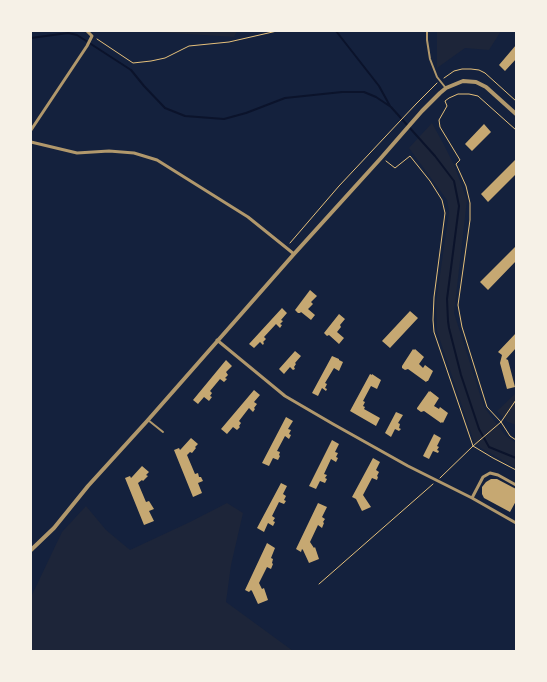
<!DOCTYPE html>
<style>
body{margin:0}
#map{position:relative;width:547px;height:682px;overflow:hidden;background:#14213d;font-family:Rubik,sans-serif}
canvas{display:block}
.frame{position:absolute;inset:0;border:32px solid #f6f1e7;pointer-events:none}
</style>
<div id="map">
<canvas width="547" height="682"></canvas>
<div class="frame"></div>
</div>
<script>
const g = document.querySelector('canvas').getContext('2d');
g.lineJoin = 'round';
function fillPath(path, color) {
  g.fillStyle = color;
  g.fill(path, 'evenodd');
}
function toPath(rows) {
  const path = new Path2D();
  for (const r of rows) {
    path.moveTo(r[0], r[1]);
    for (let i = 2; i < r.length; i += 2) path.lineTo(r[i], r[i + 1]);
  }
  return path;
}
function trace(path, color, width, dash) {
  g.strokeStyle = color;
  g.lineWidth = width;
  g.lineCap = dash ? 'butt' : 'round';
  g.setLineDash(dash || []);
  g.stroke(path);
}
const green = toPath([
 [141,31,237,31,234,37],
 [437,31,501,31,489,50,465,48,437,68],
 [432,123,444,145,454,165,467,200,454,313,484,407,506,436,516,443,516,468,481,448,474,442,437,331,436,303,449,212,447,200,409,148],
 [516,393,516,425,508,422,497,411],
 [227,503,243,513,231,565,226,602,293,651,31,651,31,597,62,532,86,506,106,530,130,550,190,522]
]);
const stream = toPath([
 [336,31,379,86,390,106],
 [31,38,68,33,77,35,131,70,144,86,165,108,185,116,224,119,246,113,285,98,342,92,364,92,376,97,391,107,435,156,454,181,459,206,447,299,448,321,449,328,461,375,479,429,489,447,516,458]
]);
const building = toPath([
 [516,45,516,59,505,71,499,65],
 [484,124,491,132,472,151,465,144],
 [516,159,516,174,488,202,481,194],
 [516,246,516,261,488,290,480,282],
 [310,290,317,296,311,302,313,304,308,309,315,315,311,320,301,312,300,313,298,313,295,310],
 [282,308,287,313,281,320,283,321,280,324,282,325,280,328,276,324,264,337,266,339,263,342,264,343,263,345,260,342,254,348,249,344],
 [410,311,418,318,390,348,382,341],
 [339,314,345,319,340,325,341,327,337,332,344,338,339,344,329,335,327,336,324,333],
 [516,333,516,348,506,359,508,360,515,387,507,389,500,363,502,355,498,352],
 [413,349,414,350,415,349,424,357,419,364,423,368,425,365,433,371,428,381,427,381,426,382,408,369,405,370,402,368,402,366],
 [295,351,301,356,295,363,296,364,294,367,295,369,293,370,290,367,284,374,279,369],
 [332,356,339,359,339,360,343,362,339,371,334,368,325,383,327,384,325,388,327,389,326,391,322,388,318,396,312,393],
 [226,360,232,366,226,372,228,375,225,378,227,379,224,382,220,379,210,391,212,393,210,396,212,397,209,401,204,397,198,404,193,400],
 [370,374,372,375,372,374,381,380,377,389,371,386,363,401,365,402,363,406,365,407,364,409,380,418,376,426,350,411],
 [254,390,260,395,254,402,257,404,254,408,255,409,253,412,249,408,239,421,241,423,239,426,240,427,237,430,233,427,227,434,221,429],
 [429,391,430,392,430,391,439,398,434,406,439,409,440,407,448,413,443,423,442,422,441,423,424,411,421,412,417,409,417,408],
 [396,412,403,415,398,423,400,424,399,428,401,429,399,431,395,429,391,437,385,433],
 [286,417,293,421,288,429,291,430,289,434,291,435,289,439,285,436,277,451,280,452,279,455,280,456,278,460,273,458,269,466,262,463],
 [434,434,441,438,437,446,439,447,437,450,439,451,438,453,433,451,429,459,423,456],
 [191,438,198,444,195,447,196,448,192,453,190,452,187,455,195,474,198,473,199,477,201,477,203,481,198,483,202,493,193,497,174,450,179,448,180,450,181,449],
 [332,440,339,444,335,452,338,453,336,457,338,458,336,462,331,459,324,474,327,475,325,478,327,479,325,483,320,481,316,489,309,486],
 [373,458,380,462,376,470,379,472,377,476,378,477,377,480,372,478,363,495,371,507,362,511,356,499,352,497],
 [142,466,149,472,146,475,148,476,143,481,142,480,138,483,146,502,149,501,154,509,149,511,154,521,144,525,125,478,130,476,131,478,132,477],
 [491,479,497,479,516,489,516,501,510,512,484,498,482,494,482,487,486,482],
 [281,483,287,486,283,494,286,496,284,500,286,501,284,504,279,502,272,516,275,518,273,521,275,522,273,526,268,523,264,532,257,528],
 [318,503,327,507,322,517,325,519,323,522,324,523,322,528,318,525,310,542,314,548,315,547,319,559,309,563,303,550,302,549,301,552,296,549],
 [267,543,275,548,271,558,273,559,272,563,273,564,271,569,267,567,259,583,262,589,264,588,268,600,258,604,252,591,251,590,249,592,245,590]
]);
const path = toPath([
 [97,39,133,63,151,61,165,58,189,46,229,42,277,31],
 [444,78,454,71,462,69,471,69,479,70,485,73,516,101],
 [516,130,478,96,469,94,458,94,449,98,445,101,447,106,439,120,440,127,460,160,456,164,466,186,470,203,470,220,458,305,462,327,487,407,501,422,510,436,516,440],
 [386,161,395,168,410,156,430,181,442,200,445,213,434,297,433,320,434,332,473,446,493,458,516,470],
 [290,243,339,186,416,104,437,83],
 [440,478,473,446,501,422,516,400],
 [319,584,433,484]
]);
const service = toPath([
 [427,31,427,40,430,59,437,77,445,87],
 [148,420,163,432]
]);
const minor = toPath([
 [31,130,87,46,92,36,87,31],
 [31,142,77,153,109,151,134,153,157,160,248,217,294,254],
 [217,340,285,396,333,424,408,466,472,498,516,523],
 [472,498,483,477,490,473,498,475,516,485]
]);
const tertiary = toPath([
 [31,550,54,528,88,486,148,420,294,254,381,158,422,111,440,93,446,88,463,81,476,82,486,87,516,114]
]);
fillPath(green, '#1d2539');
trace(stream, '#0b132b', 2);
fillPath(building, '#c6a872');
trace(path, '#e5c07b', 1);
trace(service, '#b1986c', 2);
trace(minor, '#b1986c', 3);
trace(tertiary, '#b1986c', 4);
</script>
